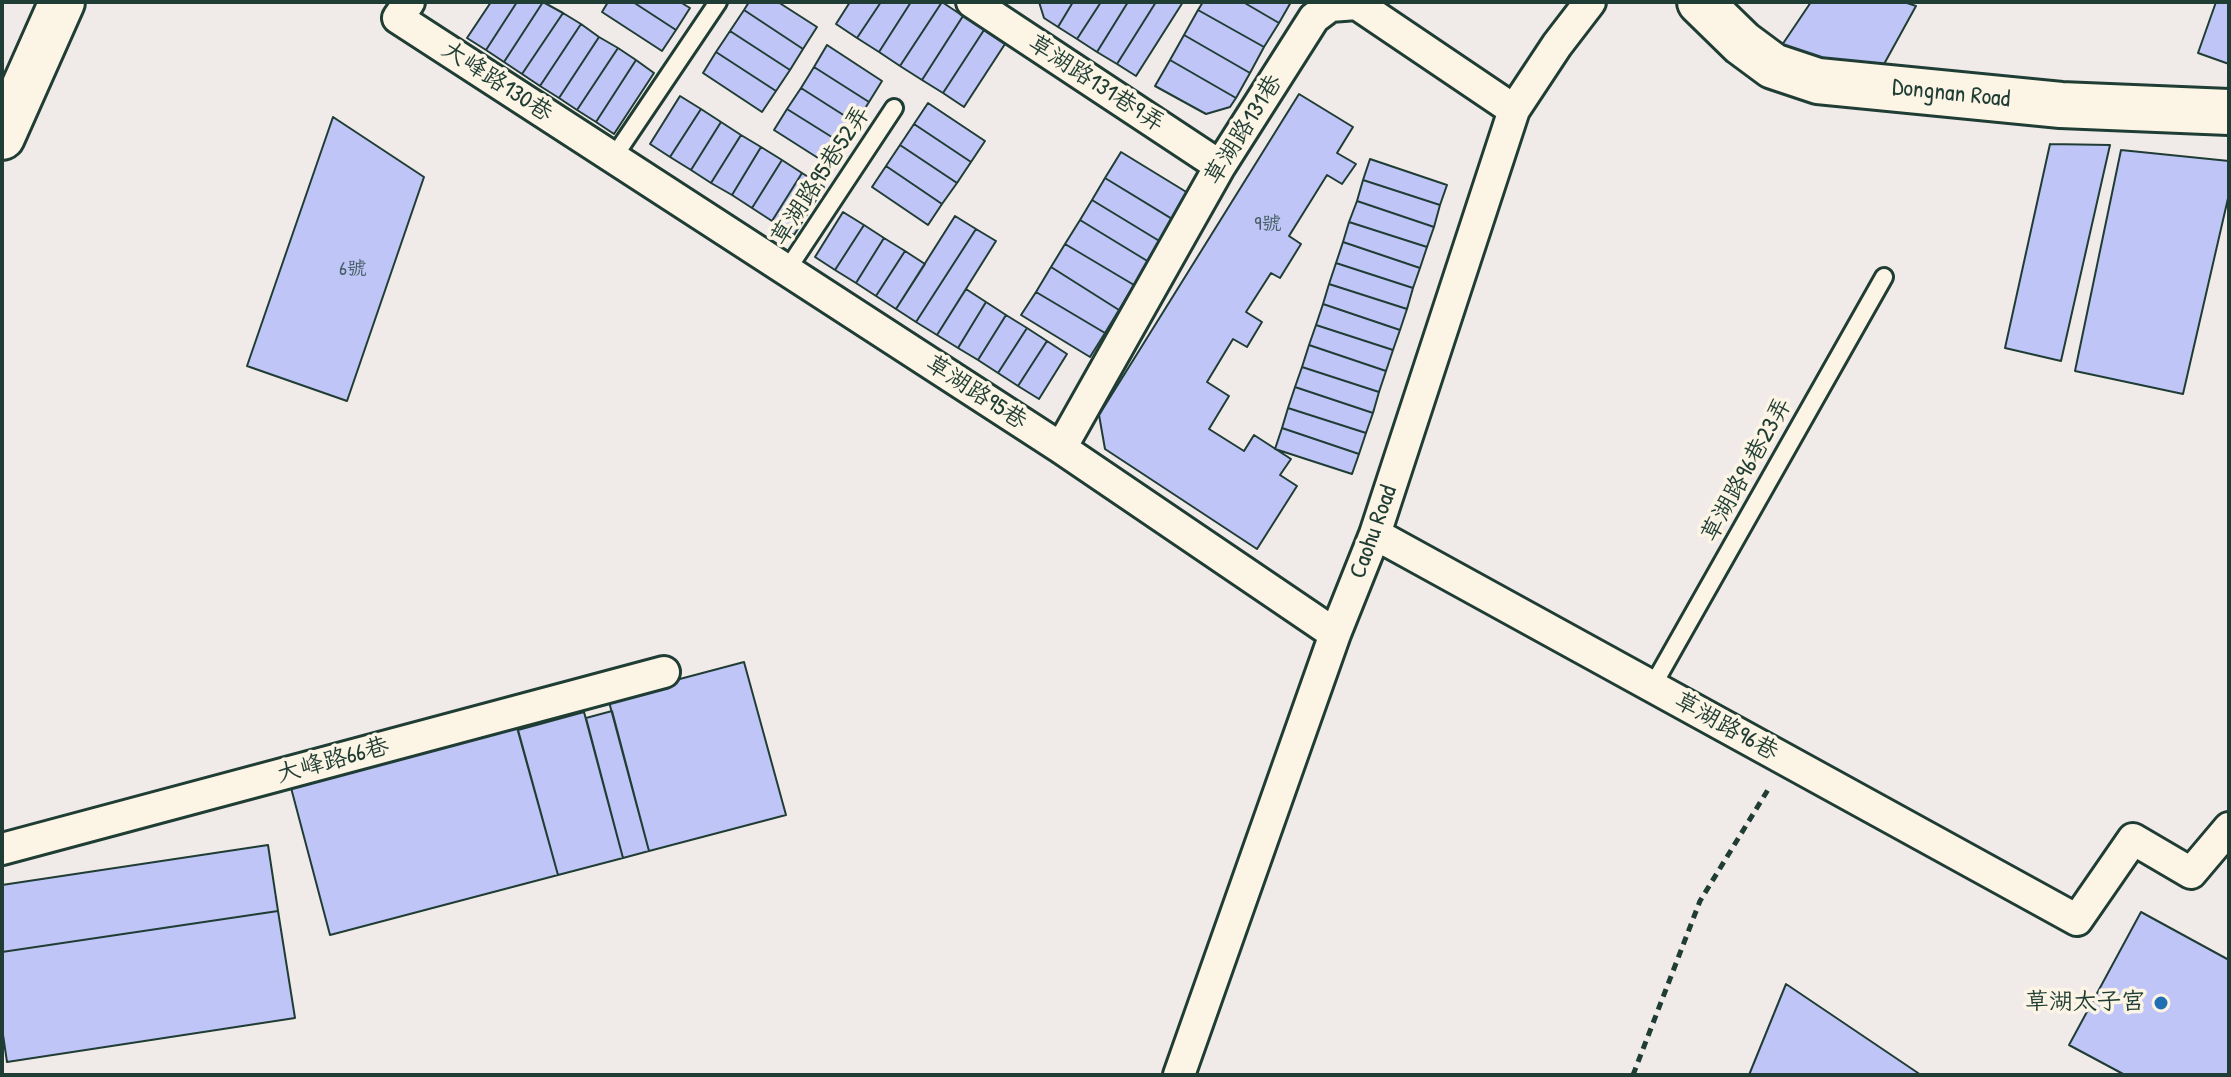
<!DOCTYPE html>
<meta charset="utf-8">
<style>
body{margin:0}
#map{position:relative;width:2231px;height:1077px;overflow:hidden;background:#f0ebe9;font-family:"Patrick Hand",sans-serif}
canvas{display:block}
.frame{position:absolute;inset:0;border:4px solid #1f3d34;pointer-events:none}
</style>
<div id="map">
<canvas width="2231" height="1077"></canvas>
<div class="frame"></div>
</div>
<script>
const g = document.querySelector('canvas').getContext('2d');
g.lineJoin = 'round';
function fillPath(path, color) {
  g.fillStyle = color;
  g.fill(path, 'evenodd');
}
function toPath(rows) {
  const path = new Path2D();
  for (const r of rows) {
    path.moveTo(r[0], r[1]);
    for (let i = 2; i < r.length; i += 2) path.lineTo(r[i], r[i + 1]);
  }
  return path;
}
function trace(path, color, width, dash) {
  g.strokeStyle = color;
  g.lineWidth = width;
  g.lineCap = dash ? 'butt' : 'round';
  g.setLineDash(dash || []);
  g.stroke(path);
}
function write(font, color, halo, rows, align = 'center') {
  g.font = font + ' "Patrick Hand","LXGW WenKai TC",sans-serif';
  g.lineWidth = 7;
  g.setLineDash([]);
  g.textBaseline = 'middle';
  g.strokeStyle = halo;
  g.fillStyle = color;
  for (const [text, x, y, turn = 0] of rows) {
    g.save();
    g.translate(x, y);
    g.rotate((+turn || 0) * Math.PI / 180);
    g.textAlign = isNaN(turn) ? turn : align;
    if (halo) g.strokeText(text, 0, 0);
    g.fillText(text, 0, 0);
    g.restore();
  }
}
const building = toPath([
 [491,2,517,2,486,50,467,38,491,2],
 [517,2,543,2,504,62,486,50,517,2],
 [543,2,563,13,522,74,504,62,543,2],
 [608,2,633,2,676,30,662,51,602,12,608,2],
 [633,2,680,2,690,8,676,30,633,2],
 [749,2,778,2,817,27,803,49,744,10,749,2],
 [850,2,881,2,857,38,836,24,850,2],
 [881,2,911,2,879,52,857,38,881,2],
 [911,2,942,2,900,66,879,52,911,2],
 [942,2,963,16,922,80,900,66,942,2],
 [1039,2,1073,2,1058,27,1044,18,1039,2],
 [1073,2,1101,2,1077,39,1058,27,1073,2],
 [1101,2,1128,2,1097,52,1077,39,1101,2],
 [1128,2,1156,2,1117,64,1097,52,1128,2],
 [1156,2,1183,2,1136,76,1117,64,1156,2],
 [1203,2,1243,2,1279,23,1264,47,1198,10,1203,2],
 [1243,2,1291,2,1279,23,1243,2],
 [1811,2,1904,2,1916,6,1878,75,1780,48,1811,2],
 [2216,2,2229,2,2229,64,2198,53,2216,2],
 [744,10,803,49,790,70,730,31,744,10],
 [1198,10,1264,47,1250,73,1184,35,1198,10],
 [563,13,581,24,540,86,522,74,563,13],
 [963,16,984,30,943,93,922,80,963,16],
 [581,24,599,37,559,98,540,86,581,24],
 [984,30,1005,44,964,107,943,93,984,30],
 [730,31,790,70,776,91,716,52,730,31],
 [1184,35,1250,73,1236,98,1170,60,1184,35],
 [599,37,618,48,577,110,559,98,599,37],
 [827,45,882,81,869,102,814,67,827,45],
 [618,48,636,60,596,122,577,110,618,48],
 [716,52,776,91,762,112,703,73,716,52],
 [636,60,654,73,614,134,596,122,636,60],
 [1170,60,1236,98,1230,107,1206,114,1155,86,1170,60],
 [814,67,869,102,856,123,801,88,814,67],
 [801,88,856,123,843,144,787,109,801,88],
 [1299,94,1353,127,1337,153,1356,164,1342,184,1327,175,1289,236,1301,244,1280,278,1271,273,1246,312,1262,322,1247,347,1233,339,1207,382,1229,396,1209,429,1244,451,1254,435,1291,459,1280,475,1297,486,1257,549,1105,449,1099,415,1299,94],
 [680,96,701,109,670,157,650,144,680,96],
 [928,103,985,141,971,162,914,124,928,103],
 [701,109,721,122,691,170,670,157,701,109],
 [787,109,843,144,829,165,774,130,787,109],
 [333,117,424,177,347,401,247,366,333,117],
 [721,122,741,135,711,183,691,170,721,122],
 [914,124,971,162,957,183,900,145,914,124],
 [741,135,761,147,732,195,711,183,741,135],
 [2050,144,2110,145,2061,361,2005,348,2050,144],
 [900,145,957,183,942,204,886,166,900,145],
 [761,147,782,160,752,208,732,195,761,147],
 [2121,150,2229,161,2229,194,2183,394,2075,371,2121,150],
 [1121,152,1188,193,1172,219,1105,178,1121,152],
 [1370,159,1447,185,1440,205,1363,180,1370,159],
 [782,160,802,173,772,221,752,208,782,160],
 [886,166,942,204,928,225,872,187,886,166],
 [802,173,824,187,794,235,772,221,802,173],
 [1105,178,1174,220,1161,242,1092,200,1105,178],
 [1363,180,1440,205,1434,227,1357,201,1363,180],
 [1092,200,1161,242,1149,262,1080,220,1092,200],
 [1357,201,1434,227,1427,247,1349,222,1357,201],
 [843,212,864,225,835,270,815,257,843,212],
 [955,216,976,229,916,322,896,309,955,216],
 [1080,220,1149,262,1134,285,1065,244,1080,220],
 [1349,222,1427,247,1420,268,1343,242,1349,222],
 [864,225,884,238,856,283,835,270,864,225],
 [976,229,996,241,937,335,916,322,976,229],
 [884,238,905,251,876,296,856,283,884,238],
 [1343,242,1420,268,1413,288,1336,263,1343,242],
 [1065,244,1134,285,1119,310,1051,267,1065,244],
 [905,251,925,264,896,309,876,296,905,251],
 [1336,263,1413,288,1407,309,1329,284,1336,263],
 [1051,267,1119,310,1105,333,1036,292,1051,267],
 [1329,284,1407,309,1400,330,1323,304,1329,284],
 [966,289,986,302,958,348,937,335,966,289],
 [1036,292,1105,333,1090,357,1021,315,1036,292],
 [986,302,1006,315,978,360,958,348,986,302],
 [1323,304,1400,330,1393,350,1316,325,1323,304],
 [1006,315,1027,328,998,373,978,360,1006,315],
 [1316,325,1393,350,1386,371,1309,345,1316,325],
 [1027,328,1047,341,1018,386,998,373,1027,328],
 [1047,341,1067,354,1039,399,1018,386,1047,341],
 [1309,345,1386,371,1379,392,1302,367,1309,345],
 [1302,367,1379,392,1373,413,1295,387,1302,367],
 [1295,387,1373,413,1366,433,1288,408,1295,387],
 [1288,408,1366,433,1359,454,1282,428,1288,408],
 [1282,428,1359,454,1352,474,1275,449,1282,428],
 [744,662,786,815,649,851,608,698,744,662],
 [612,711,649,851,623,858,586,718,612,711],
 [584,712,623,858,558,875,518,730,584,712],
 [516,724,558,875,330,935,290,784,516,724],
 [268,845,278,911,2,952,2,885,268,845],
 [278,911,295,1018,7,1062,2,1028,2,952,278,911],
 [2141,912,2229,960,2229,1075,2125,1075,2069,1045,2141,912],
 [1786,984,1921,1075,1749,1075,1786,984]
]);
const path = toPath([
 [1633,1075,1700,901,1769,788]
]);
const lane = toPath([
 [613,158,718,2],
 [787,270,894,108],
 [1652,687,1884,277]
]);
const street = toPath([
 [409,2,398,18,1061,448,1335,634],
 [972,2,1220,166],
 [1061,448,1220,166,1314,18,1330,6,1357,4,1514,110],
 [1375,534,2077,920,2133,839,2191,873,2229,828],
 [2,849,664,672],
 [1179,1075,1335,634,1375,534,1514,110,1557,45,1590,2]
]);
const secondary = toPath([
 [1700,2,1742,43,1773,66,1818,81,2061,105,2229,112],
 [2,137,62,2]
]);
const markers = [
 [2161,1003,8,"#1f6fb2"]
];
const numberNames = [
 ["9號",1268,225],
 ["6號",353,270]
];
const streetNames = [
 ["大峰路130巷",497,82,33],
 ["草湖路131巷9弄",1096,84,33],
 ["Dongnan Road",1951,94,6],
 ["草湖路131巷",1244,130,-58],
 ["草湖路95巷52弄",821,176,-57],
 ["草湖路95巷",976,393,33],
 ["草湖路96巷23弄",1747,470,-61],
 ["Caohu Road",1374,532,-70],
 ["草湖路96巷",1726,727,29],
 ["大峰路66巷",333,761,-15]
];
const poiNames = [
 ["草湖太子宮",2145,1003]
];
fillPath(building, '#c0c5f7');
trace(building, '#1f3d34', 2);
trace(lane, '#1f3d34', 22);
trace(street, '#1f3d34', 36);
trace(secondary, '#1f3d34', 50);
trace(path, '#1f3d34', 5, [8, 6]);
trace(lane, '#fcf5e5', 16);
trace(street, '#fcf5e5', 30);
trace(secondary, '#fcf5e5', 44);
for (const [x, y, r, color] of markers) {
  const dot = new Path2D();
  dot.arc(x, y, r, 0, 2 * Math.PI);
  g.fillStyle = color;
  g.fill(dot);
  trace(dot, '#fcf5e5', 3);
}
write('20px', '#475f65', null, numberNames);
write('24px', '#1f3d34', '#fcf5e5', streetNames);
write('24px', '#1f3d34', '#fcf5e5', poiNames, 'right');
</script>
